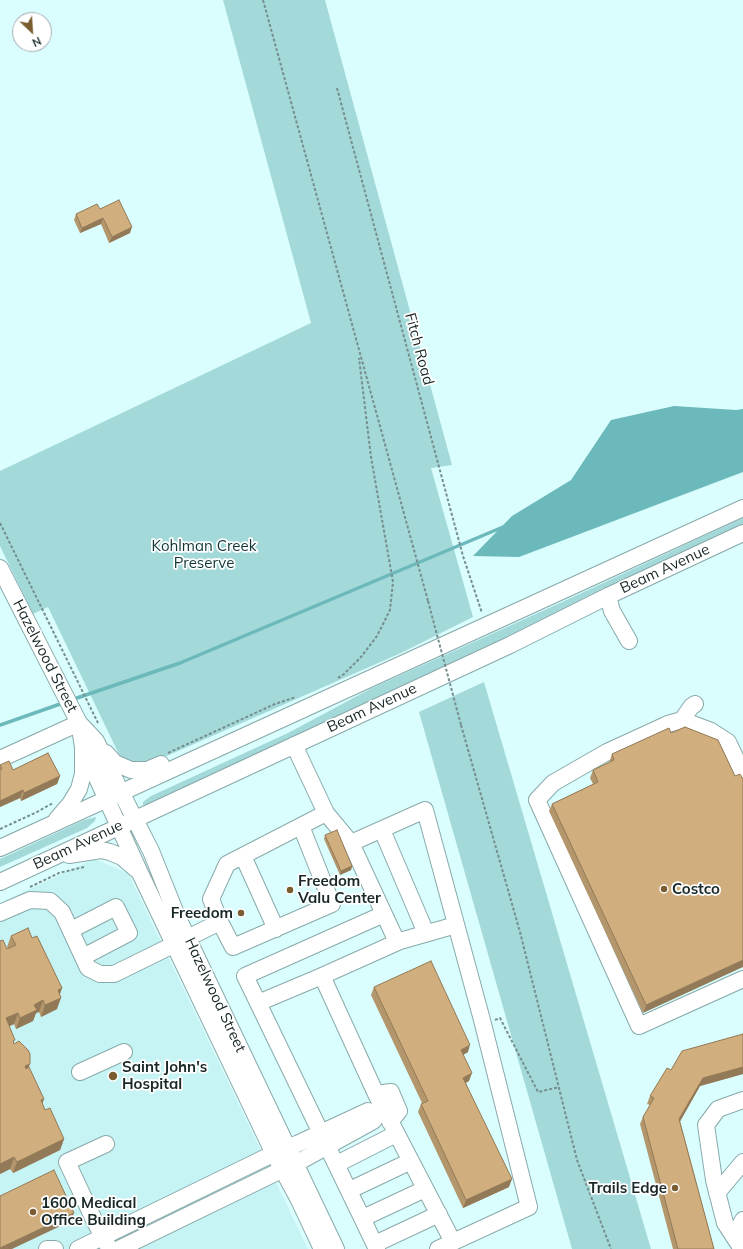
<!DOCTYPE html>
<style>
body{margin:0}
#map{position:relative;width:743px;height:1249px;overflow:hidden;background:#dafdfd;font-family:Mulish,sans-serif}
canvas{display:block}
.north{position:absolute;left:12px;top:12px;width:40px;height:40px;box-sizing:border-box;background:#fff;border:1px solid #a3a9a9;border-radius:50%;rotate:155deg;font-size:11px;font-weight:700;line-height:16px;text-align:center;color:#192727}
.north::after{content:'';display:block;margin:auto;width:14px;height:18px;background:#795d30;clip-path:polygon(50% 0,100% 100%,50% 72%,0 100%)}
</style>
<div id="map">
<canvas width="743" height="1249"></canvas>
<div class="north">N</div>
</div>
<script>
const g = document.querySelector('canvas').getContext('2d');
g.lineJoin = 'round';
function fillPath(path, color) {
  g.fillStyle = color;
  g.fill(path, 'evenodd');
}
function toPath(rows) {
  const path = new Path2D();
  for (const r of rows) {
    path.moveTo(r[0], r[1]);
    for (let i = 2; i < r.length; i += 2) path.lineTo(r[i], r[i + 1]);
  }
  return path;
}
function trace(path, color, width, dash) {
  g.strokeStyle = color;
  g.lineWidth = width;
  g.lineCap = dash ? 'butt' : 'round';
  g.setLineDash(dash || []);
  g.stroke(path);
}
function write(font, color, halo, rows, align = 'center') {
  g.font = font + ' Mulish,sans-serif';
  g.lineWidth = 3.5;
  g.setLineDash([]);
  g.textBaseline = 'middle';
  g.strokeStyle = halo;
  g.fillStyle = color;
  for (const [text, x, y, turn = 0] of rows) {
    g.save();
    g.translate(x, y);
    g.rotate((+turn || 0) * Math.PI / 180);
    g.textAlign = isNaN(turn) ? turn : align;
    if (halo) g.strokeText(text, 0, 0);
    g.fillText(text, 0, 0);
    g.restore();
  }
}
const built = toPath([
 [94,859,128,873,308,1249,0,1249,0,903]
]);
const green = toPath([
 [223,0,325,0,452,465,431,468,473,617,401,653,128,773,48,607,33,614,0,546,0,471,311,323],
 [743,518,743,525,584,598,524,632,151,804,143,805,143,802,151,796,288,733,372,688,560,603],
 [484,682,651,1249,572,1249,419,712],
 [96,817,95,821,87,828,0,867,0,859,84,820]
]);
const water = toPath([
 [674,406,736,410,743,409,743,472,519,557,473,556,512,516,571,480,611,420]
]);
const stream = toPath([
 [71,700,180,663,503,527],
 [0,725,63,703]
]);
const path = toPath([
 [263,0,428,601],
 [337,88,463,556,482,613],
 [0,523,98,723],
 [338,678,344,674,361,657,377,636,390,610,393,582,371,457,359,358],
 [461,725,520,932,577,1160,611,1249],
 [168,753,275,704,296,697],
 [0,829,37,812,53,803],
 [30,887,59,873,84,867],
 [495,1020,500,1018,538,1092,559,1087]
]);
const minor = toPath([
 [0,568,79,723,96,741,121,792,151,851,177,916,336,1249],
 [608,596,612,611,629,641],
 [695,704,691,707,682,720,668,724,607,752,553,783,537,800,639,1026,743,979],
 [682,720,711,731,728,742,743,774],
 [79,723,83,747,140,873,274,1154,299,1200,322,1249],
 [106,753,115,763,131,770,147,770,161,764],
 [0,759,79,723],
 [326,813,351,843],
 [57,819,70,804,79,789,83,774,83,750],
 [382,830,426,933],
 [0,848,743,508],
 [69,855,101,850,110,852,122,857,137,870],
 [243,856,276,929],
 [0,882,510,645,608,596,743,533],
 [0,913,30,900,50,901,62,912,88,968,100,974,114,974,220,922,211,899,227,864,326,813,294,745],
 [384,914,397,942],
 [220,922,233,947,332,904,301,826],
 [71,930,116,907,129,933,83,957],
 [258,1003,322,976],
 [80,1072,124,1052],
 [376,1094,391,1092,399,1111,390,1122],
 [106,1144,67,1162,95,1222,108,1246],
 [337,1164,396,1134],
 [350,1190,411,1161],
 [717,1193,743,1162],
 [363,1218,425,1189],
 [453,1242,376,1094,322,976,400,941,456,925],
 [738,1243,725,1223,714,1180,706,1125,718,1109,743,1100],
 [375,1244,439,1214],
 [742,1244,738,1243,738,1229,743,1220],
 [47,1249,55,1249],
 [78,1249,287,1147,297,1144,368,1111,378,1114],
 [119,1249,304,1159,373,1121,378,1114,385,1110],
 [377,1249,245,976,384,914,351,843,425,810,482,1020,529,1207,438,1249]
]);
const pathBridge = toPath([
 [428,601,461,725]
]);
const wall = toPath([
 [100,209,130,233,109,243,101,224,80,233,74,220,76,214],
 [671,733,735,776,643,1013,549,811,552,804,593,784,590,778,593,770,609,763,612,754],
 [0,765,13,770,60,776,57,784,21,801,20,798,0,807],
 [325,835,352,866,351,870,340,875,324,839],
 [11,936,32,938,62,988,60,994,57,1009,41,1017,39,1012,36,1013,33,1021,16,1029,14,1024,9,1026,14,1043,28,1068,45,1110,64,1139,60,1150,13,1173,10,1169,0,1174,0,941,7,949,8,948,7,947],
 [374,987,468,1052,463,1055,469,1081,466,1083,509,1187,463,1208,418,1112,421,1104,422,1103,371,995],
 [743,1034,743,1074,700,1086,680,1121,714,1249,673,1249,640,1124,643,1117,650,1105,647,1104,650,1096,671,1070]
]);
const shadedWall = toPath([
 [103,218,101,224,80,233,82,228],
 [132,227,130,233,109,243,112,237],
 [60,776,57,784,21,801,24,793],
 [23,790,20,798,0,807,0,801],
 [352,866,351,870,340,875,341,871],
 [743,960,743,967,643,1013,646,1005],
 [62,988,58,999,58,990],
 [61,998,57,1009,41,1017,45,1005],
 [43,1000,39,1012,36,1013,33,1021,16,1029,20,1018,34,1005],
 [18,1013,14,1024,2,1030,6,1018],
 [470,1045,468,1052,458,1058,461,1050],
 [30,1064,26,1075,25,1066],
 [743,1067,743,1074,700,1086,677,1127,679,1119,703,1078],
 [472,1073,469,1081,460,1085,463,1078],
 [44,1099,40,1110,41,1100],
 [64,1139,60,1150,13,1173,17,1162],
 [14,1157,10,1169,0,1174,0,1164],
 [512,1179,509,1187,463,1208,466,1200],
 [74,1213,71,1221,12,1249,0,1249,0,1248]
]);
const building = toPath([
 [119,200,132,227,112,237,103,218,82,228,76,214,97,204,100,209,119,200],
 [685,727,718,740,735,776,740,774,743,779,743,960,646,1005,552,804,598,782,593,770,614,760,612,754,669,728,671,733,685,727],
 [48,753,60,776,24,793,23,790,0,801,0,770,2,769,0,765,9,761,13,770,48,753],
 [337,830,352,866,341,871,325,835,337,830],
 [28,928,32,938,37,936,62,988,58,990,61,998,45,1005,43,1000,34,1005,37,1010,20,1018,18,1013,6,1018,15,1040,13,1041,14,1044,19,1041,28,1050,30,1054,30,1064,25,1066,26,1069,29,1067,44,1099,41,1100,45,1110,50,1108,64,1139,17,1162,14,1157,0,1164,0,941,3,940,7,949,16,945,11,936,28,928],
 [431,961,470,1045,461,1050,472,1073,463,1078,512,1179,466,1200,421,1104,428,1101,374,987,431,961],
 [743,1034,743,1067,703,1078,679,1119,714,1249,678,1249,643,1117,654,1098,650,1096,667,1068,671,1070,682,1051,743,1034],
 [54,1170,74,1213,0,1248,0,1196,54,1170]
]);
const markers = [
 [664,889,4,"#795d30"],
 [290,890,4,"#795d30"],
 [241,913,4,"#795d30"],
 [113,1076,5,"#795d30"],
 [675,1188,4,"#795d30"],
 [33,1212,4,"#795d30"]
];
const streetNames = [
 ["Fitch Road",419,349,75],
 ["Beam Avenue",665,569,-25],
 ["Hazelwood Street",45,656,63],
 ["Beam Avenue",372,708,-25],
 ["Beam Avenue",78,845,-25],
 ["Hazelwood Street",215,995,65]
];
const parkNames = [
 ["Kohlman Creek",204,546],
 ["Preserve",204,563]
];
const poiNames = [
 ["Freedom",298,881],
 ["Valu Center",298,898],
 ["Costco",672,889],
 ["Freedom",233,913,"right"],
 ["Saint John's",122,1067],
 ["Hospital",122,1084],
 ["Trails Edge",667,1188,"right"],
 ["1600 Medical",41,1203],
 ["Office Building",41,1220]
];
fillPath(built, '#c6f3f4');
fillPath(green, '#a4d9da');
fillPath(water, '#6cb9bb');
trace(stream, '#6cb9bb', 3.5);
trace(minor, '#88a9aa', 18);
trace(path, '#768e8e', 2, [3, 2]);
trace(minor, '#fff', 16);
trace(pathBridge, '#768e8e', 2, [3, 2]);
fillPath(wall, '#b3966c');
fillPath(shadedWall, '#927a58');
fillPath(building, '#d0ae7d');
trace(building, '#927a58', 1);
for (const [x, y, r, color] of markers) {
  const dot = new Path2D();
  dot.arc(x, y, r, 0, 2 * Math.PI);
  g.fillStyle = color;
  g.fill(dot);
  trace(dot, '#fff', 1.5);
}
write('15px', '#192727', '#fff', streetNames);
write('15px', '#0f3637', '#fff', parkNames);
write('bold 15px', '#192727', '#fff', poiNames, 'left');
</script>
